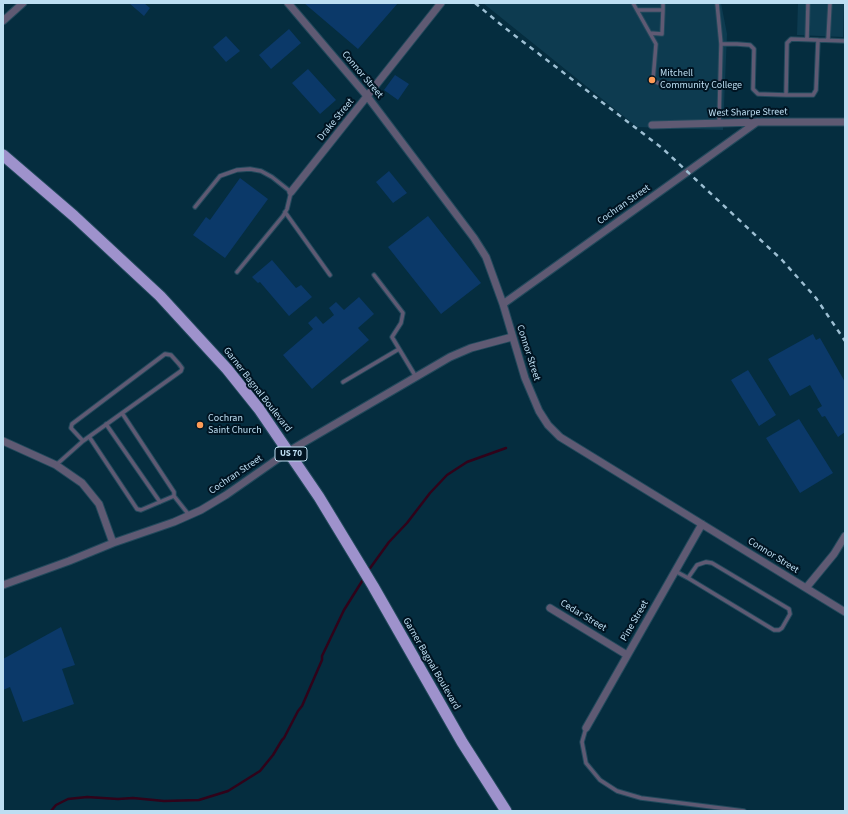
<!DOCTYPE html>
<style>
body{margin:0}
#map{position:relative;width:848px;height:814px;overflow:hidden;background:#052d3f;font-family:"Source Sans 3",sans-serif}
canvas{display:block}
.frame{position:absolute;inset:0;border:4px solid #bddef2;pointer-events:none}
</style>
<div id="map">
<canvas width="848" height="814"></canvas>
<div class="frame"></div>
</div>
<script>
const g = document.querySelector('canvas').getContext('2d');
g.lineJoin = 'round';
function fillPath(path, color) {
  g.fillStyle = color;
  g.fill(path, 'evenodd');
}
function toPath(rows) {
  const path = new Path2D();
  for (const r of rows) {
    path.moveTo(r[0], r[1]);
    for (let i = 2; i < r.length; i += 2) path.lineTo(r[i], r[i + 1]);
  }
  return path;
}
function trace(path, color, width, dash) {
  g.strokeStyle = color;
  g.lineWidth = width;
  g.lineCap = dash ? 'butt' : 'round';
  g.setLineDash(dash || []);
  g.stroke(path);
}
function write(font, color, halo, rows, align = 'center') {
  g.font = font + ' "Source Sans 3",sans-serif';
  g.lineWidth = 4;
  g.setLineDash([]);
  g.textBaseline = 'middle';
  g.strokeStyle = halo;
  g.fillStyle = color;
  for (const [text, x, y, turn = 0] of rows) {
    g.save();
    g.translate(x, y);
    g.rotate((+turn || 0) * Math.PI / 180);
    g.textAlign = isNaN(turn) ? turn : align;
    if (halo) g.strokeText(text, 0, 0);
    g.fillText(text, 0, 0);
    g.restore();
  }
}
const built = toPath([
 [483,3,721,3,727,34,723,130,637,127],
 [798,3,844,3,843,37,797,35]
]);
const stream = toPath([
 [368,571,389,542,407,523,430,493,447,475,467,462,506,448],
 [51,811,56,805,68,799,87,797,118,799,133,798,164,801,199,800,228,791,260,771,273,755,282,740,284,738,298,711,302,706,322,660,322,656,344,610,364,578]
]);
const building = toPath([
 [129,3,144,3,150,8,144,16],
 [304,3,398,3,358,49],
 [289,29,301,43,271,69,259,55],
 [226,36,240,51,226,62,213,47],
 [308,69,336,100,320,114,292,83],
 [395,75,409,84,398,100,384,90],
 [389,171,407,193,393,203,376,182],
 [240,178,268,199,225,258,193,235,206,217,210,220],
 [428,216,481,283,441,314,388,247],
 [272,260,296,288,301,285,312,297,289,316,260,282,258,283,252,277],
 [359,297,374,314,358,328,369,340,312,389,283,355,313,329,308,323,316,316,323,324,334,315,329,308,336,302,344,310],
 [813,334,816,340,820,338,845,382,845,432,838,437,825,416,822,417,817,409,822,406,810,385,790,396,768,359],
 [748,370,776,415,759,426,731,380],
 [799,419,833,473,800,493,766,438],
 [61,627,75,665,62,669,74,704,23,722,10,687,3,690,3,659]
]);
const service = toPath([
 [633,3,656,44,653,80,658,83,720,84],
 [717,3,721,44],
 [637,10,663,10,663,3],
 [650,33,662,34,663,10],
 [807,39,808,3],
 [828,40,830,3],
 [786,95,813,95,816,90,818,40],
 [719,123,721,44,737,44,750,45,754,49,753,89,758,94,786,95,787,43,791,39,845,41],
 [195,207,220,176,237,170,250,169,261,171,272,177,291,192,287,209,283,216,237,272],
 [285,212,330,275],
 [374,275,403,313,401,323,392,337,416,377],
 [343,382,399,349],
 [106,424,160,502],
 [90,438,137,509,141,510,174,496,174,492,122,413],
 [56,465,83,441,181,371,182,368,179,364,171,355,165,354,72,424,71,428,83,441],
 [174,496,189,515],
 [675,571,688,578,774,630,779,630,782,628,790,614,789,609,712,563,706,562,697,565,688,578],
 [586,728,582,742,586,763,600,780,617,791,641,798,744,811]
]);
const minor = toPath([
 [288,3,367,96,474,238,486,257,503,304,525,378,539,411,548,425,560,437,845,612],
 [3,21,23,3],
 [652,125,757,122,845,122],
 [291,192,441,3],
 [503,304,757,122],
 [3,441,56,465,82,483,99,504,113,543],
 [3,585,69,561,113,543,174,522,201,510,226,495,289,451,450,357,471,348,512,337],
 [806,588,834,554,845,536],
 [550,608,627,655],
 [586,728,702,524]
]);
const trunk = toPath([
 [3,155,74,216,160,296,227,369,259,409,319,497,373,586,462,742,506,811]
]);
const rail = toPath([
 [475,3,505,28,662,148,782,260,816,298,845,341]
]);
const markers = [
 [652,80,4,"#fe9c57"],
 [200,425,4,"#fe9c57"]
];
const shields = [
 [291,454,32]
];
const shieldNames = [
 ["US 70",291,454]
];
const poiNames = [
 ["Mitchell",660,74],
 ["Community College",660,86],
 ["Cochran",208,419],
 ["Saint Church",208,431]
];
const streetNames = [
 ["Connor Street",362,75,50],
 ["West Sharpe Street",748,113,-1],
 ["Drake Street",336,120,-51],
 ["Cochran Street",624,205,-35],
 ["Connor Street",528,353,72],
 ["Garner Bagnal Boulevard",257,390,52],
 ["Cochran Street",236,475,-34],
 ["Connor Street",773,556,32],
 ["Cedar Street",583,616,31],
 ["Pine Street",635,621,-60],
 ["Garner Bagnal Boulevard",431,664,60]
];
fillPath(built, '#0d3b50');
trace(stream, '#30031a', 2.5);
fillPath(building, '#0b3969');
trace(service, '#22495c', 5.5);
trace(minor, '#22495c', 9);
trace(trunk, '#22495c', 13);
trace(service, '#5f5a73', 3.5);
trace(minor, '#5f5a73', 7);
trace(trunk, '#9e92cc', 11);
trace(rail, '#9dbfd3', 2.5, [5, 5]);
for (const [x, y, r, color] of markers) {
  const dot = new Path2D();
  dot.arc(x, y, r, 0, 2 * Math.PI);
  g.fillStyle = color;
  g.fill(dot);
  trace(dot, '#001422', 1.5);
}
for (const [x, y, w] of shields) {
  const box = new Path2D();
  box.roundRect(x - w / 2, y - 7, w, 14, 3);
  g.fillStyle = '#001422';
  g.fill(box);
  trace(box, '#bddef2', 1);
}
write('bold 9px', '#bddef2', null, shieldNames);
write('10px', '#bddef2', '#001422', poiNames, 'left');
write('10px', '#bddef2', '#001422', streetNames);
</script>
